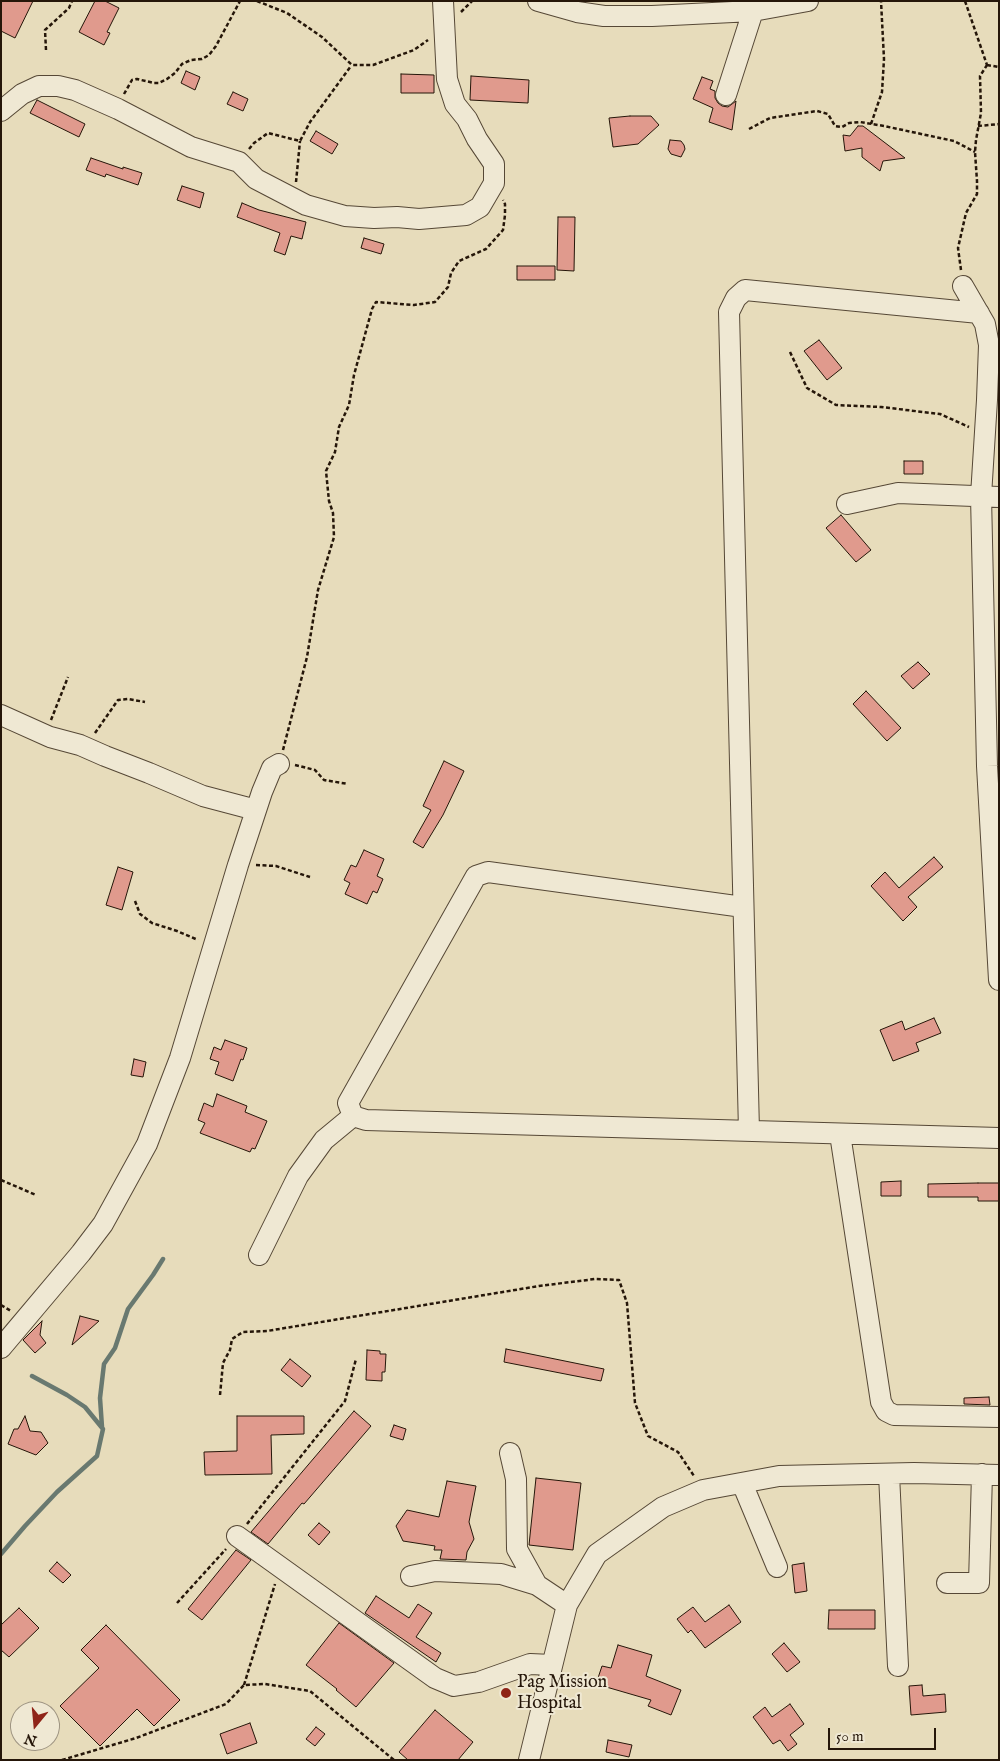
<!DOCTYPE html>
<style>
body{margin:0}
#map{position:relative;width:1000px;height:1761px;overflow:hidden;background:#e7dcbb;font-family:"IM FELL English",serif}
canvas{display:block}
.frame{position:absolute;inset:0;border:2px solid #251609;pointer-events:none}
.north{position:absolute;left:10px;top:1701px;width:50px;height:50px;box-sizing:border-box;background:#efe8d3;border:1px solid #9e9482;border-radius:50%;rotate:197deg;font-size:14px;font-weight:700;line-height:20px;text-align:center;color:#251609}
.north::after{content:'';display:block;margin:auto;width:18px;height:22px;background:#8f2418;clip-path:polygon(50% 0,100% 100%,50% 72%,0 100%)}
.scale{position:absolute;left:828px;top:1728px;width:108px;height:22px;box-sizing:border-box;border:2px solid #251609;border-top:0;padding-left:6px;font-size:15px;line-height:18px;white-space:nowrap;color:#251609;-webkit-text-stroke:4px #efe8d3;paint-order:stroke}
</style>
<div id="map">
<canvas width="1000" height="1761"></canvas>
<div class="frame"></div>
<div class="north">N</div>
<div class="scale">50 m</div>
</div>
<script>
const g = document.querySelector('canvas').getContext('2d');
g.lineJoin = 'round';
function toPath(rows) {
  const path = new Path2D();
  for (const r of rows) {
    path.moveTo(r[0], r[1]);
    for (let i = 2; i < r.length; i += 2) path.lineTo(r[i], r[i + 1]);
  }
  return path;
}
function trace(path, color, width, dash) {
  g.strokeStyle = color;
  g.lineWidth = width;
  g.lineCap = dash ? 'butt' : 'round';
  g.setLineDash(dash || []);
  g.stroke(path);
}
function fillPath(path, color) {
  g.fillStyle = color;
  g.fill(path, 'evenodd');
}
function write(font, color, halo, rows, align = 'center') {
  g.font = font + ' "IM FELL English",serif';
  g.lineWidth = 4;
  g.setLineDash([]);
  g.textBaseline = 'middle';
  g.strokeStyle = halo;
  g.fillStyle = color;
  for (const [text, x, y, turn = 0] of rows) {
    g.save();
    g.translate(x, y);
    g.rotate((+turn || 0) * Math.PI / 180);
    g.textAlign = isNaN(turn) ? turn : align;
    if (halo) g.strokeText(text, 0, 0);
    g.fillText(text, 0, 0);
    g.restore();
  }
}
const stream = toPath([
 [102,1427,100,1398,104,1364,115,1348,128,1309,153,1275,163,1259],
 [1,1554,25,1526,57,1492,97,1456,103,1429,85,1407,67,1395,32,1376]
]);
const building = toPath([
 [1,1,33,1,15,38,1,31,1,1],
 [95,1,105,1,119,8,107,32,110,33,104,45,79,32,95,1],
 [186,71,200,77,195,90,181,83,186,71],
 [401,74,434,75,434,93,401,93,401,74],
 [471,76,529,80,528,103,470,100,471,76],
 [702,77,713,81,710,89,715,91,715,98,718,103,722,106,728,107,736,101,732,130,709,122,713,108,693,99,702,77],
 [233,92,248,99,243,111,227,104,233,92],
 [37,100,85,124,79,137,30,113,37,100],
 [630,116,651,116,659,125,638,144,613,147,609,118,630,116],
 [858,126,863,126,905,158,883,161,880,171,862,157,862,148,845,151,843,135,850,136,858,126],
 [316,131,338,144,332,154,310,141,316,131],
 [670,140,681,141,684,145,685,149,681,157,671,154,668,149,670,140],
 [91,158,123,169,123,167,142,173,138,185,106,174,105,177,86,170,91,158],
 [182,186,204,193,200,208,177,200,182,186],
 [242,203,259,210,306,222,302,239,291,236,285,255,274,251,280,233,237,217,242,203],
 [558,217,575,217,574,271,557,270,558,217],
 [364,238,384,244,381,254,361,248,364,238],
 [517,266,555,266,555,280,517,280,517,266],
 [819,340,842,368,827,380,804,351,819,340],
 [904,461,923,461,923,474,904,474,904,461],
 [841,515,871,550,856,562,826,528,841,515],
 [918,662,930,674,913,689,901,676,918,662],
 [866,691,901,728,887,741,853,704,866,691],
 [444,761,464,771,443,815,423,848,413,842,431,810,423,806,444,761],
 [364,850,384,859,377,876,383,879,377,893,373,891,367,904,345,894,350,883,344,880,351,865,356,867,364,850],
 [934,857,943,867,908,897,917,907,903,921,871,886,885,872,899,888,934,857],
 [118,867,133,872,122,910,106,905,118,867],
 [934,1018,941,1033,916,1043,919,1051,893,1061,880,1030,902,1021,905,1030,934,1018],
 [225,1040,247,1048,243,1060,241,1059,233,1081,215,1074,219,1062,210,1059,214,1047,221,1050,225,1040],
 [134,1059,146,1062,143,1077,131,1075,134,1059],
 [217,1094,247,1106,245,1112,267,1121,255,1149,252,1148,250,1152,200,1133,205,1123,198,1120,204,1103,213,1107,217,1094],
 [901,1181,901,1196,881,1196,881,1182,901,1181],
 [978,1183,999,1183,999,1201,978,1201,978,1197,928,1197,928,1184,978,1183],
 [80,1316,99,1321,72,1345,80,1316],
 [42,1321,40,1335,46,1343,35,1353,23,1340,42,1321],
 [506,1349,604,1369,601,1381,504,1362,506,1349],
 [367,1350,380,1351,380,1354,386,1354,385,1372,382,1372,382,1381,366,1380,367,1350],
 [290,1359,311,1376,302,1387,281,1370,290,1359],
 [989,1397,990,1405,964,1404,964,1398,989,1397],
 [354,1411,371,1426,304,1504,302,1503,268,1544,251,1532,354,1411],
 [25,1416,30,1431,41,1432,48,1443,36,1455,8,1444,14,1429,18,1429,25,1416],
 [237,1416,304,1416,304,1434,271,1435,272,1474,205,1475,204,1452,237,1451,237,1416],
 [394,1425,406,1429,403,1440,390,1436,394,1425],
 [536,1478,581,1483,573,1550,529,1545,536,1478],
 [447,1481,476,1486,469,1522,474,1539,467,1552,466,1560,440,1559,442,1550,434,1550,435,1546,403,1541,396,1526,407,1510,439,1517,447,1481],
 [319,1523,330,1532,319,1545,308,1535,319,1523],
 [236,1550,251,1560,202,1620,188,1609,236,1550],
 [57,1562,71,1575,63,1583,49,1571,57,1562],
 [804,1563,807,1591,795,1593,792,1565,804,1563],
 [376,1596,409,1618,418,1604,432,1613,416,1637,441,1653,436,1662,365,1613,376,1596],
 [729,1605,741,1622,705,1648,691,1630,688,1633,677,1619,693,1607,705,1622,729,1605],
 [19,1608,39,1628,9,1657,1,1650,1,1625,19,1608],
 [829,1610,875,1610,875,1629,828,1629,829,1610],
 [339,1623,394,1663,356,1707,336,1690,337,1689,306,1665,339,1623],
 [106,1625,180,1700,154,1726,137,1709,100,1746,60,1706,99,1668,81,1650,106,1625],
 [784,1643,800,1662,787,1672,772,1654,784,1643],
 [618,1645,652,1655,646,1676,681,1690,671,1715,648,1706,651,1700,596,1684,602,1666,611,1668,618,1645],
 [922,1685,923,1696,945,1694,946,1712,911,1715,909,1686,922,1685],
 [790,1704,804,1724,790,1735,797,1744,788,1751,780,1740,773,1744,753,1717,765,1707,772,1717,790,1704],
 [435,1710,473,1742,458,1760,408,1760,399,1752,435,1710],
 [250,1723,257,1743,227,1754,220,1734,250,1723],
 [316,1727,325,1734,315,1746,306,1739,316,1727],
 [608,1740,632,1745,629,1757,606,1752,608,1740]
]);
const path = toPath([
 [257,1,287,13,322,37,352,65,373,65,414,50,428,40],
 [965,1,987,65],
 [461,12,472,1],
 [46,50,45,30,69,8,72,1],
 [987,65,999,67],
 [124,94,132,80,137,79,154,83,159,83,167,79,175,73,182,64,191,60,202,59,209,55,216,46,240,1],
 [871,124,882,92,884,59,881,1],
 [978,126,999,124],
 [749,129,770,118,817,111,828,114,835,126,842,127,849,123,860,122,884,126,954,141,975,152],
 [249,149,254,143,268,133,300,141,310,122,351,66],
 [296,182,300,141],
 [961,270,958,248,966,213,977,194,977,181,975,152,976,140,981,113,980,76,987,65],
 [790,352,807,388,836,405,881,407,940,414,969,427],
 [51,720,68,677],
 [95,733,118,700,128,699,145,702],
 [283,750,307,657,318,590,334,537,333,513,329,501,326,471,335,452,339,427,349,405,354,375,372,309,376,302,414,305,435,302,448,287,451,273,459,261,486,249,503,230,505,215,505,204,503,200],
 [295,765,315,770,324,780,348,784],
 [256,865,276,866,310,877],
 [135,901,140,914,152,923,177,931,198,940],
 [1,1180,36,1195],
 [1,1305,11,1311],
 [220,1395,223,1363,230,1350,232,1339,243,1332,267,1331,539,1286,595,1279,619,1280,627,1303,635,1403,648,1436,678,1452,694,1476],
 [247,1524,345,1401,356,1359],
 [177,1603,226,1549],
 [244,1685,275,1584],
 [62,1760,136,1738,226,1704,244,1685,265,1684,310,1691,394,1760]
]);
const minor = toPath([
 [538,1,577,12,604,16,652,16,753,11,808,1],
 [726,95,753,11],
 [1,111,22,94,39,86,58,86,75,90,118,109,191,147,239,162,256,179,306,205,345,216,374,218,397,217,419,219,466,215,480,207,494,183,494,164,477,139,467,119,455,104,447,79,443,1],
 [963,286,985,324,989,345,987,400,981,496,987,766,999,980],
 [847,504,898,493,999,497],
 [1,715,50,737,80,745,105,756,149,773,203,796,256,810],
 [743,907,488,872,476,876,348,1103,353,1116,366,1120,999,1138],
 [749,1131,729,312,736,298,745,290,979,313],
 [840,1134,881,1402,886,1411,894,1415,999,1417],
 [259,1255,298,1176,324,1140,353,1116],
 [1,1348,81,1253,103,1224,147,1144,180,1058,238,865,262,792,272,768,279,764],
 [510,1453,516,1479,517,1549,537,1585,567,1605],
 [889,1474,898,1666],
 [742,1483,777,1567],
 [237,1536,435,1678,454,1686,479,1682,530,1664,552,1665],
 [411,1576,435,1571,501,1574,537,1585],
 [947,1583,979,1583,982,1474],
 [529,1760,567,1605,597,1554,663,1507,703,1490,779,1476,914,1473,999,1475]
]);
const markers = [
 [506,1693,6,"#8f2418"]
];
const poiNames = [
 ["Pag Mission",517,1683],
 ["Hospital",517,1704]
];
trace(stream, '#697970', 4.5);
fillPath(building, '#e09a8d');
trace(building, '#251609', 1);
trace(minor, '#564836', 22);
trace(path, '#251609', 2.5, [4, 2.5]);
trace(minor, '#efe8d3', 20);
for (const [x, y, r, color] of markers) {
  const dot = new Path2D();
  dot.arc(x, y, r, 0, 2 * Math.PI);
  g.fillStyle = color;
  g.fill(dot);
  trace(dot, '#efe8d3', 2);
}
write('18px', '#251609', '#efe8d3', poiNames, 'left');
</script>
